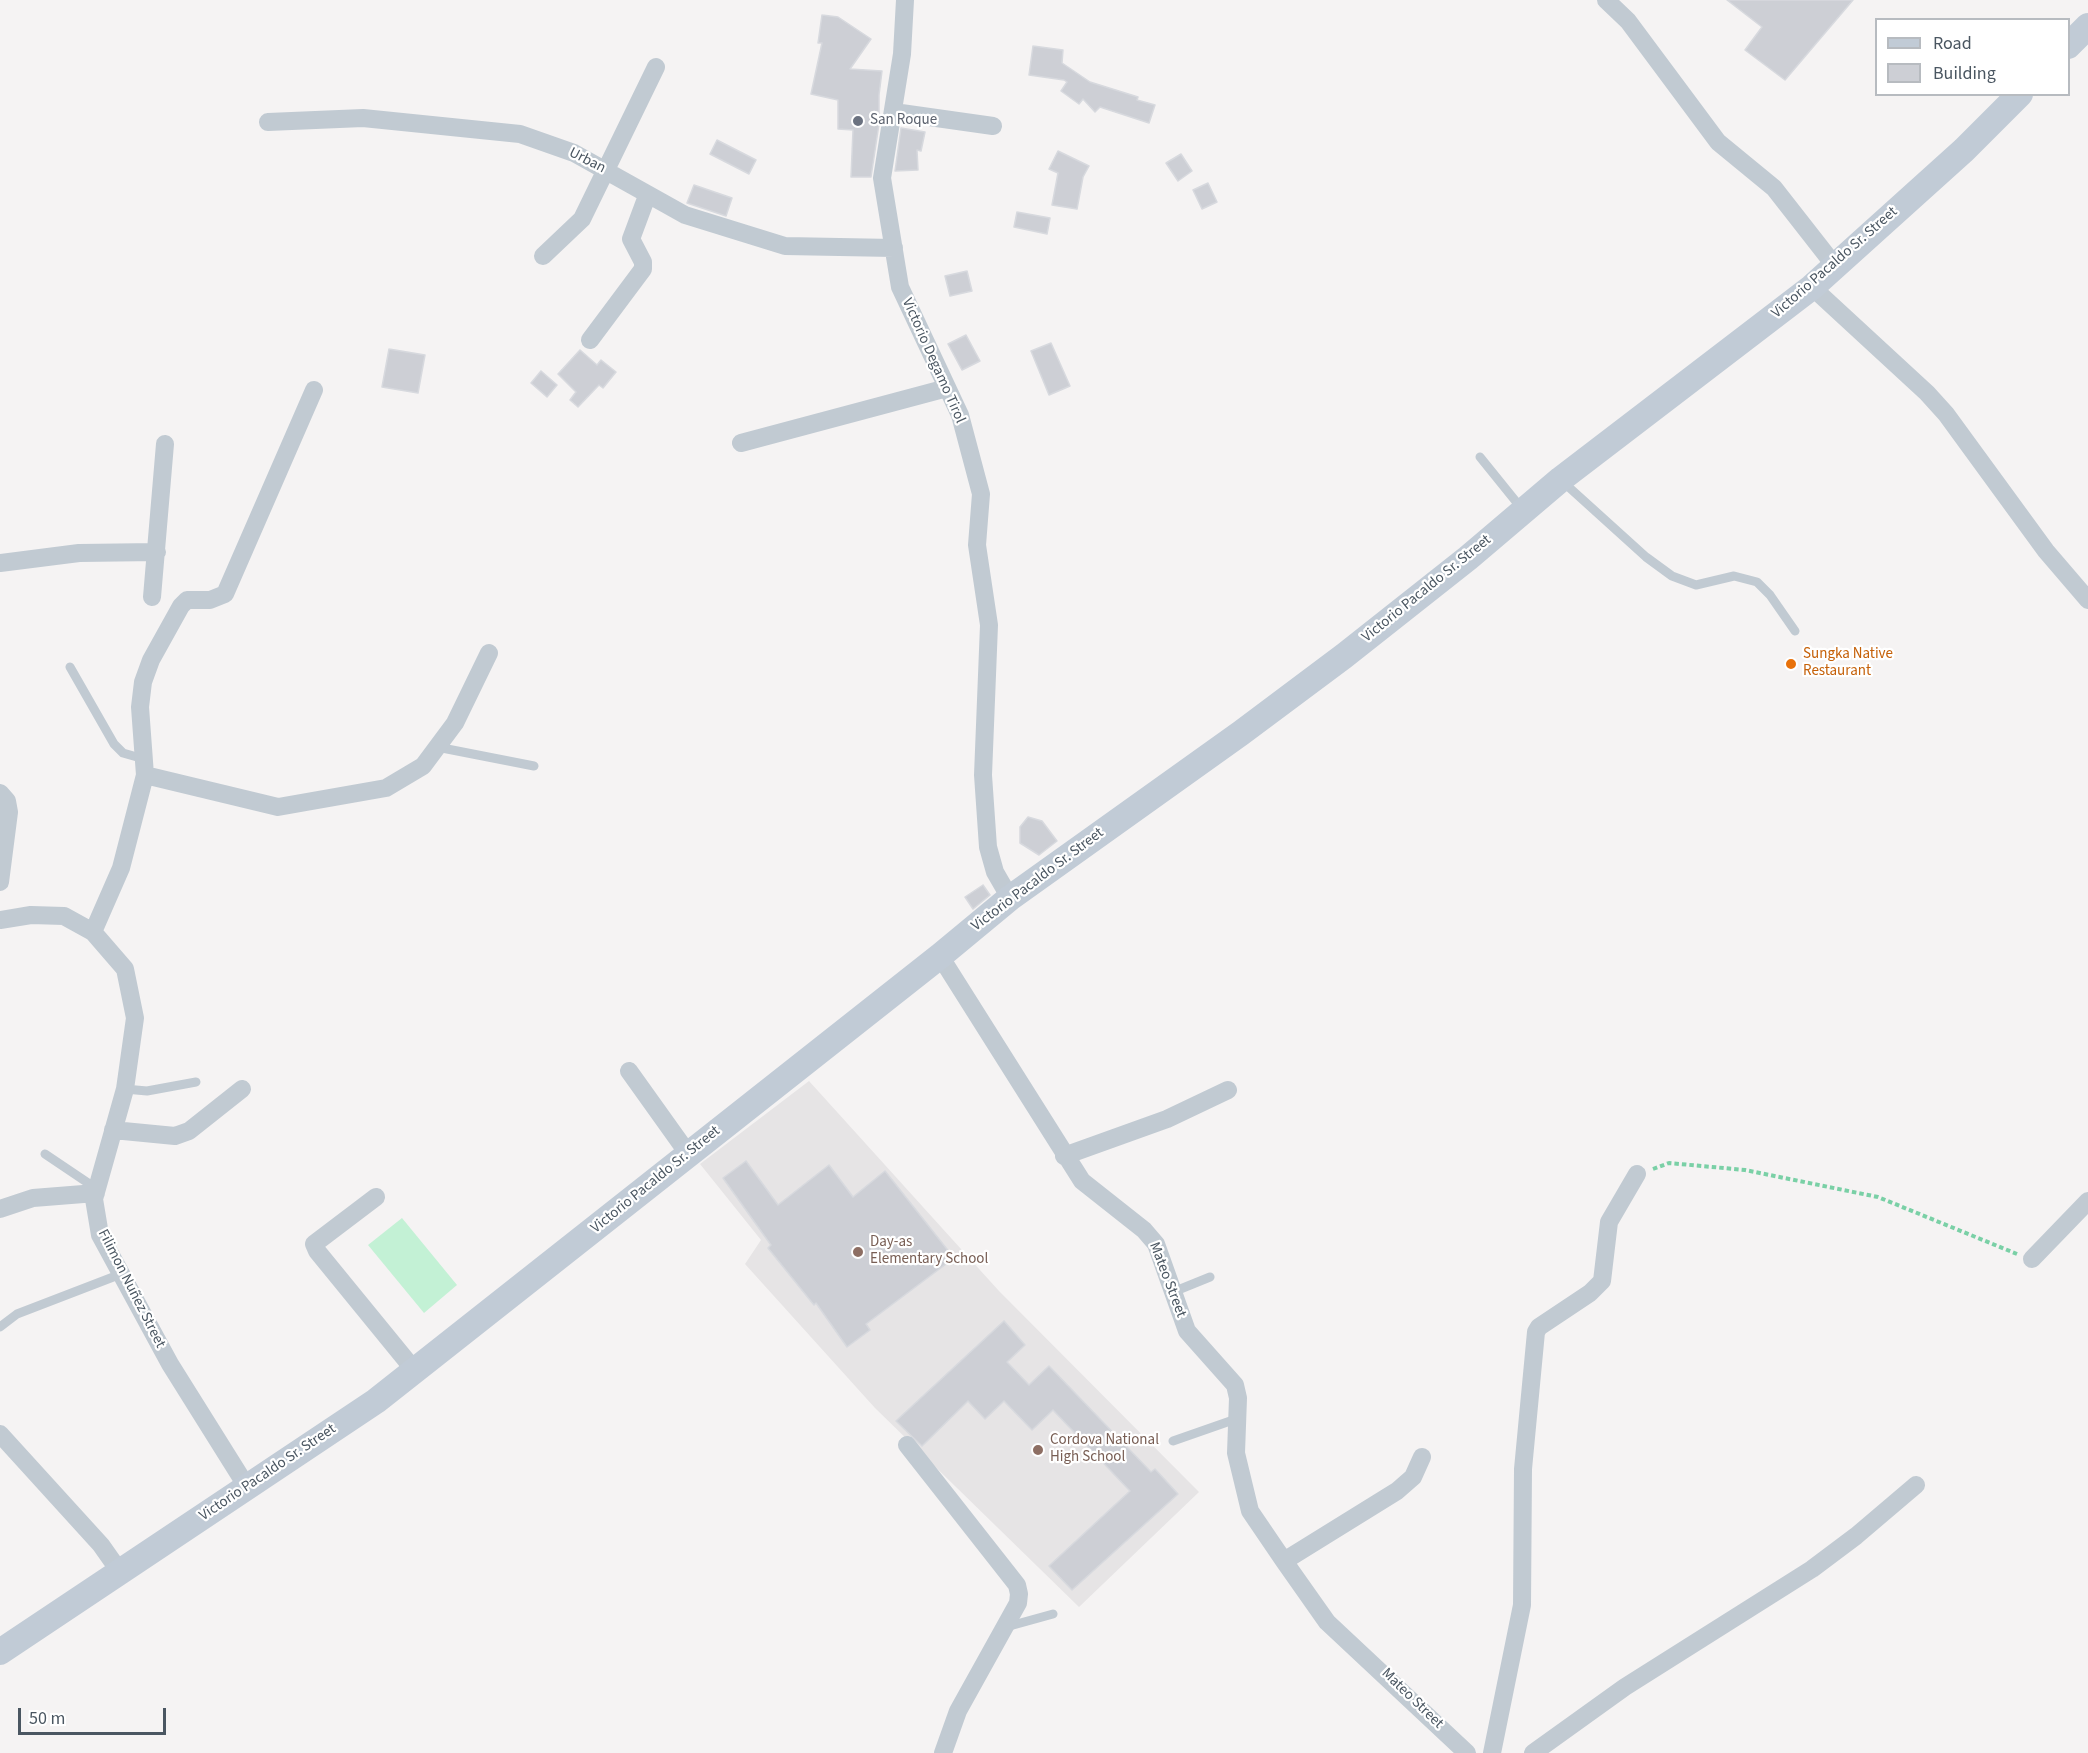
<!DOCTYPE html>
<meta charset="utf-8">
<style>
body{margin:0}
#map{position:relative;width:2088px;height:1753px;overflow:hidden;background:#f5f3f3;font-family:"Source Sans 3",sans-serif}
canvas{display:block}
.legend{position:absolute;left:1875px;top:18px;width:195px;height:78px;box-sizing:border-box;background:#fff;border:2px solid #b7bbc0;margin:0;padding:8px 10px;list-style:none;font-size:18px;color:#4a5661}
.legend li{display:flex;align-items:center;gap:12px;height:30px}
.legend b{width:30px;border:2px solid #b7bbc0}
.scale{position:absolute;left:18px;top:1708px;width:148px;height:27px;box-sizing:border-box;border:3px solid #4a5661;border-top:0;padding-left:8px;font-size:18px;line-height:21px;white-space:nowrap;color:#4a5661;-webkit-text-stroke:4px #fff;paint-order:stroke}
</style>
<div id="map">
<canvas width="2088" height="1753"></canvas>
<ul class="legend">
<li><b style="height:8px;background:#c1cbd6"></b>Road</li>
<li><b style="height:16px;background:#cdcfd5"></b>Building</li>
</ul>
<div class="scale">50 m</div>
</div>
<script>
const g = document.querySelector('canvas').getContext('2d');
g.lineJoin = 'round';
function fillPath(path, color) {
  g.fillStyle = color;
  g.fill(path, 'evenodd');
}
function toPath(rows) {
  const path = new Path2D();
  for (const r of rows) {
    path.moveTo(r[0], r[1]);
    for (let i = 2; i < r.length; i += 2) path.lineTo(r[i], r[i + 1]);
  }
  return path;
}
function trace(path, color, width, dash) {
  g.strokeStyle = color;
  g.lineWidth = width;
  g.lineCap = dash ? 'butt' : 'round';
  g.setLineDash(dash || []);
  g.stroke(path);
}
function write(font, color, halo, rows, align = 'center') {
  g.font = font + ' "Source Sans 3",sans-serif';
  g.lineWidth = 4.5;
  g.setLineDash([]);
  g.textBaseline = 'middle';
  g.strokeStyle = halo;
  g.fillStyle = color;
  for (const [text, x, y, turn = 0] of rows) {
    g.save();
    g.translate(x, y);
    g.rotate((+turn || 0) * Math.PI / 180);
    g.textAlign = isNaN(turn) ? turn : align;
    if (halo) g.strokeText(text, 0, 0);
    g.fillText(text, 0, 0);
    g.restore();
  }
}
const education = toPath([
 [809,1081,999,1291,1199,1492,1079,1607,875,1408,745,1264,761,1240,700,1164]
]);
const green = toPath([
 [402,1218,457,1285,424,1313,368,1245]
]);
const building = toPath([
 [1727,0,1853,0,1785,80,1745,50,1762,27,1727,0],
 [822,15,838,17,871,39,850,69,882,71,879,95,879,124,871,177,851,177,853,130,838,129,838,100,811,94,822,43,818,43,822,15],
 [1033,46,1063,50,1062,63,1090,82,1138,97,1137,100,1155,105,1149,123,1100,107,1095,112,1083,99,1079,104,1061,91,1067,82,1064,80,1029,75,1033,46],
 [901,128,925,132,921,151,917,150,918,170,895,171,901,128],
 [717,140,756,160,749,174,710,154,717,140],
 [1058,151,1089,166,1083,177,1077,209,1052,205,1058,173,1049,169,1058,151],
 [1181,154,1192,171,1178,181,1166,163,1181,154],
 [1208,183,1217,202,1202,209,1193,190,1208,183],
 [694,185,732,198,726,216,687,203,694,185],
 [1017,212,1050,218,1047,234,1014,227,1017,212],
 [967,271,972,291,950,296,945,276,967,271],
 [966,335,980,361,962,370,948,344,966,335],
 [1051,343,1070,386,1049,395,1031,351,1051,343],
 [389,349,425,355,418,393,382,387,389,349],
 [580,350,597,365,601,360,616,372,603,388,599,385,578,407,570,400,576,392,558,374,580,350],
 [541,371,557,385,547,397,531,383,541,371],
 [1028,817,1042,821,1057,841,1039,855,1020,843,1020,827,1028,817],
 [983,885,990,895,973,909,965,897,983,885],
 [746,1161,778,1205,829,1165,853,1197,885,1171,954,1258,866,1324,870,1330,847,1347,816,1303,814,1305,768,1248,771,1245,723,1178,746,1161],
 [1004,1321,1025,1345,1007,1362,1029,1385,1049,1366,1151,1472,1155,1469,1178,1494,1072,1590,1049,1566,1130,1491,1053,1410,1032,1430,1004,1401,985,1419,968,1401,922,1446,896,1421,1004,1321]
]);
const path = toPath([
 [1653,1169,1669,1163,1745,1170,1878,1197,2017,1254]
]);
const lane = toPath([
 [1480,457,1522,509],
 [1562,481,1646,557,1672,576,1696,585,1734,576,1757,582,1770,595,1795,631],
 [70,667,114,744,123,753,144,759],
 [437,747,534,766],
 [125,1089,147,1091,196,1082],
 [45,1154,97,1189],
 [1173,1292,1210,1277],
 [0,1327,17,1314,121,1274],
 [1173,1441,1236,1419],
 [1006,1627,1053,1614]
]);
const street = toPath([
 [905,0,902,54,882,178,900,287,960,415,981,494,977,545,989,625,983,775,988,847,995,872,1010,898],
 [1606,0,1628,21,1718,142,1774,188,1835,266],
 [894,112,993,126],
 [268,122,363,118,520,134,574,153,685,215,785,246,894,248],
 [543,256,582,219,656,67],
 [1812,287,1927,393,1946,414,2046,551,2088,600],
 [590,340,643,269,643,262,631,239,647,196],
 [741,443,947,388],
 [0,563,79,553,157,552],
 [152,597,165,444],
 [145,775,278,807,386,788,423,766,455,723,489,653],
 [0,793,7,801,9,812,0,882],
 [0,920,31,915,64,916,93,932,125,969,135,1018,125,1089,94,1199,100,1235,170,1364,247,1487],
 [93,932,121,868,145,775,140,707,143,682,151,660,181,606,187,600,210,600,225,594,314,390],
 [940,956,1082,1181,1144,1230,1156,1244,1187,1331,1235,1385,1238,1398,1236,1453,1250,1511,1284,1561,1327,1622,1467,1753],
 [629,1071,689,1155],
 [113,1130,175,1136,189,1131,242,1089],
 [1064,1156,1167,1119,1228,1090],
 [376,1197,314,1244,317,1251,415,1371],
 [0,1209,33,1198,96,1193],
 [2032,1259,2088,1201],
 [0,1434,101,1545,120,1572],
 [907,1445,1017,1585,1019,1594,1018,1603,958,1711,943,1753],
 [1284,1561,1397,1491,1413,1477,1422,1457],
 [1492,1753,1522,1605,1523,1469,1536,1332,1539,1327,1590,1293,1602,1281,1609,1222,1637,1174],
 [1533,1753,1625,1687,1812,1569,1856,1536,1916,1485]
]);
const secondary = toPath([
 [2068,46,2088,26],
 [0,1652,376,1401,940,956,1010,898,1241,733,1344,656,1468,558,1561,479,1812,287,1964,150,2020,94]
]);
const markers = [
 [858,121,6,"#6b7280"],
 [1791,664,6,"#e8710a"],
 [858,1252,6,"#8d6e63"],
 [1038,1450,6,"#8d6e63"]
];
const worshipNames = [
 ["San Roque",870,121]
];
const streetNames = [
 ["Urban",587,161,27],
 ["Victorio Pacaldo Sr. Street",1835,263,-41],
 ["Victorio Degamo Tirol",933,361,66],
 ["Victorio Pacaldo Sr. Street",1427,589,-39],
 ["Victorio Pacaldo Sr. Street",1038,880,-37],
 ["Victorio Pacaldo Sr. Street",656,1180,-39],
 ["Mateo Street",1167,1280,69],
 ["Filimon Nuñez Street",131,1289,63],
 ["Victorio Pacaldo Sr. Street",268,1473,-34],
 ["Mateo Street",1412,1699,44]
];
const foodNames = [
 ["Sungka Native",1803,655],
 ["Restaurant",1803,672]
];
const educationNames = [
 ["Day-as",870,1243],
 ["Elementary School",870,1260],
 ["Cordova National",1050,1441],
 ["High School",1050,1458]
];
fillPath(education, '#e6e4e5');
fillPath(green, '#c3f1d5');
fillPath(building, '#cdcfd5');
trace(building, '#d7d9de', 1.5);
trace(path, '#7ad0a6', 4, [4.5, 3]);
trace(lane, '#c1cad2', 9);
trace(street, '#c1cad2', 18);
trace(secondary, '#c1cbd6', 26);
for (const [x, y, r, color] of markers) {
  const dot = new Path2D();
  dot.arc(x, y, r, 0, 2 * Math.PI);
  g.fillStyle = color;
  g.fill(dot);
  trace(dot, '#fff', 2);
}
write('15px', '#5b616d', '#fff', worshipNames, 'left');
write('15px', '#4a5661', '#fff', streetNames);
write('15px', '#c56008', '#fff', foodNames, 'left');
write('15px', '#785e54', '#fff', educationNames, 'left');
</script>
